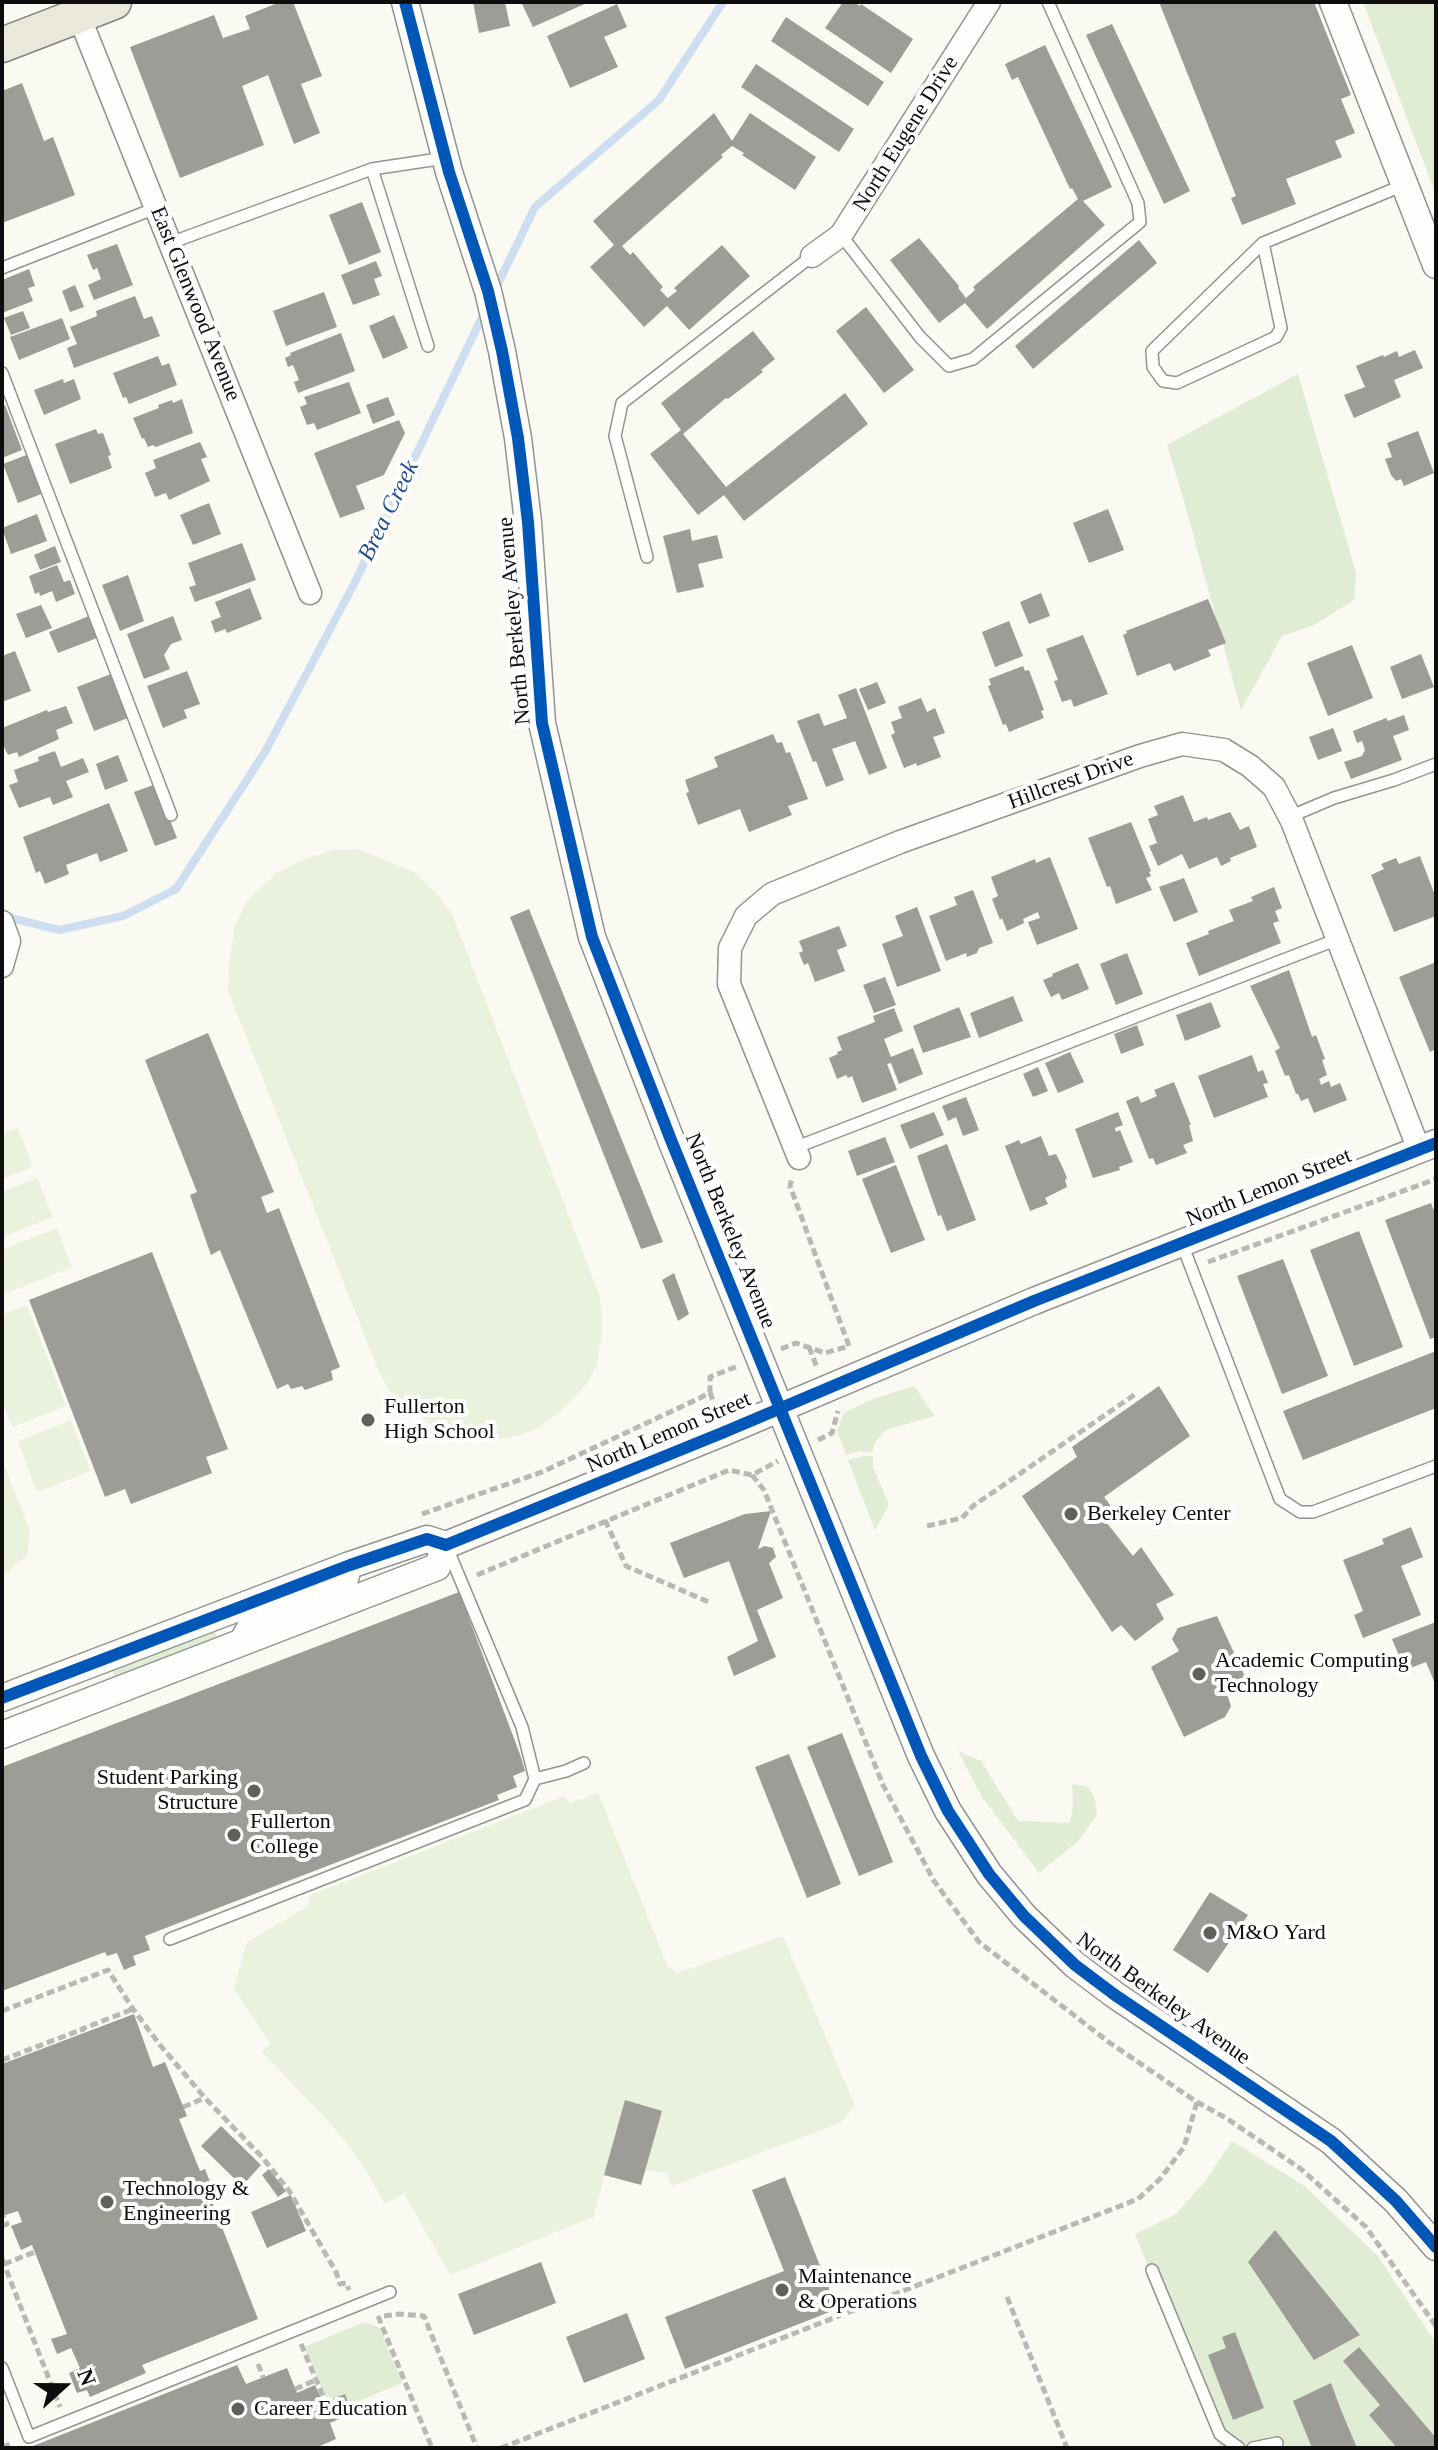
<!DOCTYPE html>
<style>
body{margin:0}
#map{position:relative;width:1438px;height:2450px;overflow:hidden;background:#faf9f2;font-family:"Times New Roman",serif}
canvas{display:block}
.frame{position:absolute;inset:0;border:4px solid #0d0d0d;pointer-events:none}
.north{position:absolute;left:24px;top:2346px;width:80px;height:80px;-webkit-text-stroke:6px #fff;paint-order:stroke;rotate:69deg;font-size:22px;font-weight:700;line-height:32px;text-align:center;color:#0d0d0d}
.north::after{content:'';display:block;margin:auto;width:28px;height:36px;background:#0d0d0d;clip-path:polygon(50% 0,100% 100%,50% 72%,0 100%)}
</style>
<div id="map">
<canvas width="1438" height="2450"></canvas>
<div class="frame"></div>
<div class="north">N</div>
</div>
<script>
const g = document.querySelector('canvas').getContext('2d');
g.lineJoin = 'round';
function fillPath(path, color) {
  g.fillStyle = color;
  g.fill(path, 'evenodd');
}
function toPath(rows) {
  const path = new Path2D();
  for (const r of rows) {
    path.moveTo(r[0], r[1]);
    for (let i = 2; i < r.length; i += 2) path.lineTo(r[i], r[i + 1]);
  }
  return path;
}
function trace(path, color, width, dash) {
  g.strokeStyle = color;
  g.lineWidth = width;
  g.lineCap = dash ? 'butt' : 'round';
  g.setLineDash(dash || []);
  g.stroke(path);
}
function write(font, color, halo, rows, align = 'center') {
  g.font = font + ' "Times New Roman",serif';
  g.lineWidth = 8;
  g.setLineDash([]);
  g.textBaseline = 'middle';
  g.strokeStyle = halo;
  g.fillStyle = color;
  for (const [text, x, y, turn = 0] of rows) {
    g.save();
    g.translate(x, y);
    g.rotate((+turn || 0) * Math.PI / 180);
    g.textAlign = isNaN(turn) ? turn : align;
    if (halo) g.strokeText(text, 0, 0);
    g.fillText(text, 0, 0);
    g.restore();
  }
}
const green = toPath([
 [1363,2,1436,2,1436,195],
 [1298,374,1356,573,1354,600,1314,625,1282,636,1241,710,1184,501,1167,445],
 [914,1386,935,1416,886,1430,873,1445,873,1452,860,1451,846,1455,837,1431,844,1413,873,1399],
 [864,1456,873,1456,873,1467,889,1505,875,1530,848,1460],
 [214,1631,217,1636,199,1648,116,1679,111,1669],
 [958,1751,981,1761,1018,1821,1070,1823,1073,1805,1072,1784,1089,1787,1095,1800,1097,1815,1078,1841,1039,1873,982,1797],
 [1232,2141,1303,2185,1377,2255,1436,2343,1436,2448,1220,2448,1135,2234,1176,2214,1206,2180],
 [365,2322,380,2328,402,2383,349,2405,345,2394,327,2401,304,2347]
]);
const pitch = toPath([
 [335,849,357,849,414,872,439,896,452,914,599,1294,602,1314,602,1337,596,1366,586,1385,565,1407,538,1428,519,1435,499,1439,466,1435,433,1427,390,1391,379,1372,228,991,229,964,235,926,248,899,277,873,298,862],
 [18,1128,33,1167,2,1179,2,1134],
 [37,1178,53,1217,2,1237,2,1192],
 [57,1228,72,1267,2,1295,2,1250],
 [27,1305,66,1406,12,1427,2,1401,2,1315],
 [71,1420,91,1471,37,1492,18,1441],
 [2,1460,29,1528,28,1555,2,1577],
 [598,1793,668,1967,678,1973,783,1936,855,2106,840,2123,672,2186,666,2173,645,2170,626,2101,593,2217,450,2275,404,2193,385,2204,361,2162,332,2125,261,2051,271,2044,234,1989,246,1943,310,1905,308,1896,565,1796,569,1804]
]);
const stream = toPath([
 [494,292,535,207,659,100,723,2],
 [3,916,59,930,123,916,176,889,265,752,353,586,485,311]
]);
const building = toPath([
 [280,2,293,2,322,76,301,84,320,133,294,144,268,75,242,86,264,145,180,178,130,47,214,15,223,38,250,29,245,16],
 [473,2,505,2,510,26,479,33],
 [521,2,589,2,533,27],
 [843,2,854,2,860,6,861,4,913,39,891,73,825,28],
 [1159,2,1314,2,1351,95,1341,99,1355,133,1335,141,1342,157,1286,179,1296,204,1242,225,1231,198,1236,196],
 [617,4,627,27,604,37,618,67,570,88,547,36],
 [786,17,884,82,868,106,771,41],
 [1112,24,1190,191,1164,204,1086,35],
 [1045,45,1112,187,1083,201,1105,225,987,329,965,303,939,323,890,260,919,238,959,286,958,288,966,298,975,290,973,287,1078,199,1072,188,1070,189,1018,77,1012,80,1005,64],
 [756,64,854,129,839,152,741,87],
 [22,83,44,141,53,137,75,195,2,223,2,91],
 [714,113,732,141,750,113,816,157,795,190,742,155,744,153,732,146,721,155,723,157,622,246,630,255,633,252,663,287,660,290,668,298,677,291,674,288,722,245,750,276,689,330,667,306,644,327,590,267,614,245,593,221],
 [362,202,381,252,349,265,329,215],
 [1139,240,1157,263,1033,369,1015,346],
 [117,244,133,285,94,300,88,285,101,279,97,268,93,270,87,255],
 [376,261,382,276,374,279,380,295,353,305,341,275],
 [29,269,35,286,28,288,33,301,2,313,2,280],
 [75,285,84,307,70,312,62,291],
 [324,292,337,327,286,346,273,311],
 [135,296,144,319,152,316,160,336,74,368,67,348,77,344,70,327,97,316,96,311],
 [866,307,914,370,884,393,836,331],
 [23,311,30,328,11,335,4,318],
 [394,315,408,348,383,359,369,326],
 [62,318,70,339,19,360,10,337],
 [753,331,775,359,761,370,763,372,728,399,726,398,683,434,726,487,845,393,868,424,744,521,724,495,698,515,650,454,681,430,661,403],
 [341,333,355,371,298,393,294,382,299,380,293,365,288,367,285,358,291,355,290,353],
 [1415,350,1423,368,1394,380,1401,397,1354,418,1344,395,1365,387,1356,366,1383,355,1384,357,1397,351,1399,357],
 [158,356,162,366,169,363,177,385,129,404,126,397,123,398,113,373],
 [63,379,64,383,74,379,81,399,44,415,34,390],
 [349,382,361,413,317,430,314,423,307,425,300,407,307,404,304,397],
 [388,397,395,415,373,424,366,405],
 [182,399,193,433,156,447,153,445,148,447,144,438,142,439,133,418,159,408,158,405,172,400,173,403],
 [5,405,22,450,2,458,2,406],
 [399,420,405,433,384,475,356,486,365,509,340,518,314,453],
 [96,429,98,434,103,433,111,455,108,456,112,468,70,484,55,444],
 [1418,431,1434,473,1404,486,1401,479,1396,481,1391,475,1385,459,1392,457,1387,443],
 [200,442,207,457,201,459,210,481,169,500,166,493,155,497,145,473,156,468,153,460],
 [29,454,44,493,18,503,3,464],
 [209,503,221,534,193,545,180,515],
 [1108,509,1124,550,1089,563,1073,523],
 [37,514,47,541,11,554,2,528],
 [690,529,692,541,717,535,723,558,698,564,704,587,677,593,663,536],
 [242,543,256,580,195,602,189,587,196,585,188,563],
 [55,546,61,562,40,570,34,555],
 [57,565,64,582,70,580,75,594,56,602,52,591,40,596,39,592,35,594,29,576],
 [128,575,144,621,120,631,102,585],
 [250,588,262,619,227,633,225,629,215,633,211,621,221,617,215,602],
 [1041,593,1050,616,1029,624,1020,602],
 [1208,599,1226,643,1208,650,1211,656,1174,671,1170,663,1137,676,1123,635,1127,633,1126,631],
 [41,605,52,628,26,638,16,614],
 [89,616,97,638,58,653,49,632],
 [173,616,182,640,171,644,164,655,170,669,144,679,127,634],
 [1009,621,1023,656,995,667,982,632],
 [1083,635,1108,694,1074,707,1071,699,1062,702,1054,681,1058,680,1046,649],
 [1352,645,1373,698,1328,716,1307,663],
 [15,651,31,691,2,702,2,656],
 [1421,654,1434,687,1402,699,1390,667],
 [1023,666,1025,671,1029,670,1044,710,1041,711,1044,718,1009,732,1006,724,1003,725,988,686,991,685,989,679],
 [187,671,200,704,184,710,187,718,163,728,147,686],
 [111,674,128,718,94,731,77,687],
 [877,682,886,703,868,710,859,689],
 [856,688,887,768,869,775,855,741,832,749,844,780,826,787,816,761,813,762,797,721,819,713,824,726,847,718,838,695],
 [921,698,927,712,935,708,945,733,933,737,941,757,917,766,916,763,904,768,891,735,895,733,891,722,902,718,898,707],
 [66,706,73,723,56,730,59,739,19,757,17,752,8,755,4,747,2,748,2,728,47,710,48,712],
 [1404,715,1409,730,1393,736,1402,760,1351,779,1344,762,1362,756,1365,750,1362,741,1357,743,1353,731,1386,718,1388,721],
 [1333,728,1342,751,1318,760,1309,737],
 [773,734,777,743,782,742,786,753,790,752,808,799,788,806,792,815,749,832,740,809,698,825,686,793,689,792,685,780,718,767,714,757],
 [55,751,61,767,83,758,89,772,66,781,73,797,53,805,50,797,19,808,9,785,18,782,14,770,39,761,38,757],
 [118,755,128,781,105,790,96,764],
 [156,784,177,838,155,846,134,792],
 [1183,795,1194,822,1207,817,1208,820,1230,812,1240,830,1249,826,1257,847,1230,858,1231,861,1221,866,1217,857,1189,869,1182,854,1158,866,1149,846,1157,843,1148,819,1158,815,1154,806],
 [109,803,128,851,100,862,97,853,66,865,69,874,45,884,40,871,36,873,23,837],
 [1131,822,1151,871,1149,872,1151,876,1146,878,1152,890,1116,904,1110,886,1107,887,1088,838],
 [1420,856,1436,898,1436,916,1394,932,1371,875,1384,869,1381,864,1396,858,1399,864],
 [1050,857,1078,929,1037,945,1028,922,1040,918,1038,912,1023,919,1024,923,1007,931,1002,918,1000,920,992,899,998,896,991,877,1035,859,1036,863],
 [1184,878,1198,912,1174,922,1159,887],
 [1274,887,1282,908,1275,911,1279,921,1273,923,1281,943,1199,976,1186,943,1209,934,1208,931,1234,921,1229,910,1253,901,1251,897],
 [973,890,993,943,979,948,977,953,967,957,966,953,946,961,929,916,957,905,954,897],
 [917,907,941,971,897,987,882,944,903,936,895,916],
 [529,909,663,1242,641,1249,510,917],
 [839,926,847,946,837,950,845,971,815,982,808,963,804,965,799,953,803,951,799,941],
 [1127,953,1143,994,1116,1005,1100,964],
 [1436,962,1436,1049,1430,1052,1399,977],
 [1078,963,1089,989,1062,1000,1059,993,1051,997,1043,980,1053,976,1052,974],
 [1289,970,1312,1037,1316,1035,1325,1059,1322,1060,1327,1075,1319,1079,1321,1085,1329,1081,1331,1087,1340,1083,1347,1100,1314,1113,1308,1098,1301,1101,1298,1094,1296,1094,1289,1075,1285,1076,1275,1051,1280,1048,1250,986],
 [885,977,896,1005,874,1013,863,985],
 [1013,996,1023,1021,979,1038,970,1013],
 [1211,1002,1221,1027,1185,1041,1176,1015],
 [959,1007,971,1037,923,1053,913,1026],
 [894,1008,903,1031,884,1039,891,1057,913,1048,923,1074,899,1084,891,1063,887,1064,897,1090,862,1103,852,1076,848,1078,846,1075,837,1079,829,1058,838,1054,837,1052,842,1050,837,1037,875,1022,873,1016],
 [1137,1025,1144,1045,1121,1054,1114,1034],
 [208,1033,274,1192,261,1197,267,1213,279,1208,340,1367,331,1371,333,1380,305,1390,302,1386,291,1389,288,1384,277,1389,220,1250,211,1255,190,1195,197,1192,145,1060],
 [1070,1052,1084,1082,1058,1093,1045,1063],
 [1252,1055,1258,1072,1263,1070,1268,1083,1263,1084,1268,1097,1214,1118,1198,1076],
 [1038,1067,1048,1091,1033,1097,1023,1074],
 [1174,1082,1191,1125,1189,1125,1193,1141,1183,1145,1187,1153,1156,1165,1153,1158,1149,1159,1126,1101,1138,1096,1141,1103,1157,1096,1154,1090],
 [966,1097,979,1130,963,1136,956,1117,948,1121,942,1106],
 [934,1112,944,1135,910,1149,900,1125],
 [1118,1112,1123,1125,1115,1128,1116,1132,1120,1130,1133,1162,1119,1167,1120,1170,1093,1178,1075,1129],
 [1041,1136,1049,1156,1056,1154,1062,1166,1067,1178,1065,1180,1067,1187,1045,1198,1048,1204,1030,1211,1005,1146,1019,1140,1021,1144],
 [885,1137,895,1162,857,1176,848,1151],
 [947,1144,976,1220,947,1231,941,1215,938,1216,917,1156],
 [896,1165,925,1240,891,1253,862,1179],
 [1431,1203,1436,1216,1436,1337,1430,1339,1385,1220],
 [1359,1231,1403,1347,1354,1366,1310,1250],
 [152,1252,228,1449,206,1457,212,1473,131,1504,125,1489,105,1497,29,1300],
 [1283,1259,1328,1376,1282,1394,1237,1276],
 [674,1273,689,1314,678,1321,662,1280],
 [1436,1351,1436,1408,1303,1460,1283,1411],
 [1159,1386,1190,1436,1104,1497,1114,1510,1103,1518,1133,1556,1141,1547,1174,1595,1156,1604,1164,1619,1135,1641,1121,1625,1112,1632,1022,1496,1077,1457,1072,1447],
 [771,1511,758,1549,765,1546,773,1548,776,1557,769,1563,783,1598,757,1610,776,1657,734,1676,727,1657,758,1641,729,1561,684,1578,670,1543,745,1514],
 [1411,1527,1423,1557,1401,1566,1421,1615,1363,1638,1354,1615,1363,1611,1343,1560,1384,1544,1382,1539],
 [459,1592,521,1757,525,1771,513,1776,517,1787,497,1795,499,1800,145,1936,150,1950,133,1956,136,1965,124,1970,117,1953,107,1956,105,1952,2,1991,2,1767],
 [1217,1616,1247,1681,1223,1691,1228,1697,1231,1706,1225,1717,1184,1737,1151,1667,1179,1651,1172,1639,1178,1628],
 [1436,1622,1436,1686,1426,1662,1405,1670,1392,1639],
 [842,1733,893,1862,859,1876,807,1747],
 [789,1754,841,1884,807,1898,755,1767],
 [1210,1892,1248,1915,1208,1973,1173,1950],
 [134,2014,153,2067,165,2062,187,2116,179,2119,200,2171,205,2169,214,2192,209,2194,258,2319,142,2365,146,2373,90,2397,87,2390,77,2393,69,2373,80,2368,71,2348,57,2354,51,2339,67,2334,32,2245,21,2250,11,2226,22,2222,18,2211,2,2216,2,2064],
 [625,2100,662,2111,641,2185,604,2175],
 [221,2126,261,2165,242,2186,201,2146],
 [269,2169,286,2191,278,2197,262,2175],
 [785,2177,837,2309,685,2369,665,2317,784,2271,752,2190],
 [291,2195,306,2231,267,2248,251,2212],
 [1275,2230,1360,2335,1314,2360,1248,2262],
 [541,2262,556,2303,474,2335,458,2294],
 [627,2313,645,2359,584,2383,566,2337],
 [1235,2332,1264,2408,1233,2420,1208,2355,1226,2348,1222,2337],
 [1359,2347,1436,2438,1436,2444,1432,2448,1397,2448,1369,2415,1380,2405,1343,2361],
 [237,2365,246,2384,287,2368,297,2393,315,2385,323,2402,345,2394,352,2413,330,2423,336,2439,315,2448,28,2448],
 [1331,2383,1341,2410,1357,2448,1312,2448,1293,2401]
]);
const path = toPath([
 [1208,1262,1436,1179],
 [809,1347,817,1368],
 [781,1349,796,1343,825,1353,849,1346,790,1186,792,1178],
 [710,1392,716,1410],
 [818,1440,832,1433,838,1411],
 [752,1475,764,1490,883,1785,934,1881,979,1942,1110,2043,1197,2102,1226,2118,1301,2169,1366,2227,1436,2326],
 [422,1514,542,1472,700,1398,710,1392,710,1377,738,1366],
 [605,1520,626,1566,711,1603],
 [927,1526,962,1518,973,1506,1137,1393],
 [477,1575,729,1470,752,1475,778,1461],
 [2,2011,108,1970,133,2009,160,2045,205,2098,262,2157,290,2192,336,2272,340,2284,346,2283,349,2290],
 [83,2032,82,2029,133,2009],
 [2,2060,78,2031],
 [183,2107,205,2098],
 [2,2226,7,2224,3,2216],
 [2,2259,60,2407],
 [4,2264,35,2252],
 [1007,2297,1067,2448],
 [378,2316,432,2448],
 [384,2316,399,2314,424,2316,477,2448],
 [301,2344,325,2401],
 [258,2364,263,2377],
 [295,2389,316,2380],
 [2,2447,13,2443],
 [501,2448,1138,2199,1160,2179,1184,2147,1197,2102]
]);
const service = toPath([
 [841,235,920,337,949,366,973,359,1140,222,1138,203,1048,2],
 [170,243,372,169],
 [1263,243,1281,328,1276,337,1177,383,1163,381,1153,367,1152,351,1263,243,1404,185],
 [2,268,156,208],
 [428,346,372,169,445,158],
 [2,373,171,815],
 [647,557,615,436,622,403,812,256],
 [1289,817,1334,798,1394,780,1436,764],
 [794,1148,1338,939],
 [1182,1244,1280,1499,1300,1512,1313,1512,1436,1466],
 [235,1640,243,1625,352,1582,354,1574,350,1566],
 [535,1779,566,1771,584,1763],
 [170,1939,525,1800,535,1779,522,1727,448,1550],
 [1152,2270,1220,2434,1239,2448],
 [2,2368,29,2437,390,2292],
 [1253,2448,1277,2443]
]);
const minor = toPath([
 [79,16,310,593],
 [812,256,841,235,989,2],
 [2,922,9,941,2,966],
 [799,1158,729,984,730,948,746,916,772,894,900,842,1140,756,1182,744,1224,750,1250,766,1274,787,1292,821,1419,1150]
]);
const tertiary = toPath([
 [405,2,449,172,488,291,502,351,518,438,528,522,542,723,592,937,671,1140,921,1756,948,1811,989,1874,1024,1916,1075,1965,1115,1995,1331,2141,1396,2201,1436,2247],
 [1333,2,1436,265],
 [2,1698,350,1565,427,1539,446,1545,722,1433,1034,1301,1436,1143],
 [2,1735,437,1567,446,1545]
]);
const primary = toPath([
 [2,45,114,2]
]);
const cycleway = toPath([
 [405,2,449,172,488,291,502,351,518,438,528,522,542,723,592,937,671,1140,921,1756,948,1811,989,1874,1024,1916,1075,1965,1115,1995,1331,2141,1396,2201,1436,2247],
 [2,1698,350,1565,427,1539,446,1545,722,1433,1034,1301,1436,1143]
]);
const markers = [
 [368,1420,8,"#60605d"],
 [1071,1514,8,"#60605d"],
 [1199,1674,8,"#60605d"],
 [254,1791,8,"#60605d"],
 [234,1835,8,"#60605d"],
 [1210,1933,8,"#60605d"],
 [107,2202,8,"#60605d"],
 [782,2290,8,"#60605d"],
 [238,2409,8,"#60605d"]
];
const streetNames = [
 ["North Eugene Drive",906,134,-58],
 ["East Glenwood Avenue",195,304,68],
 ["North Berkeley Avenue",515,621,-95],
 ["Hillcrest Drive",1071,781,-20],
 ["North Lemon Street",1269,1188,-22],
 ["North Berkeley Avenue",730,1231,68],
 ["North Lemon Street",669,1433,-23],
 ["North Berkeley Avenue",1163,1999,36]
];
const poiNames = [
 ["Fullerton",384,1407],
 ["High School",384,1432],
 ["Berkeley Center",1087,1514],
 ["Academic Computing",1215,1661],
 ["Technology",1215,1686],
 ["Student Parking",238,1778,"right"],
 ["Structure",238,1803,"right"],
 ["Fullerton",250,1822],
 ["College",250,1847],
 ["M&O Yard",1226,1933],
 ["Technology &",123,2189],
 ["Engineering",123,2214],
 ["Maintenance",798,2277],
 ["& Operations",798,2302],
 ["Career Education",254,2409]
];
const waterNames = [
 ["Brea Creek",389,511,-64]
];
fillPath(green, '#e0edd4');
fillPath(pitch, '#eaf2dd');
trace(stream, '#ccdef0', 8);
fillPath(building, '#9d9c97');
trace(service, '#949390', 14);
trace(minor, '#949390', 25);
trace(tertiary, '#949390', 29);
trace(primary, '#81817d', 37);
trace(path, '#b8b8b6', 5, [8, 4]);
trace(service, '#fefefd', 11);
trace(minor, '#fefefd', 22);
trace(tertiary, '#fefefd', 26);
trace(primary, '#eae8da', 34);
trace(cycleway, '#0057b8', 12);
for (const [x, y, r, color] of markers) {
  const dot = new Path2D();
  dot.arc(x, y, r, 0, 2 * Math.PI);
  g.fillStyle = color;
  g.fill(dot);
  trace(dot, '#fff', 3);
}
write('22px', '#0d0d0d', '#fff', streetNames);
write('22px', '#0d0d0d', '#fff', poiNames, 'left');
write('italic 24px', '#245390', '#fff', waterNames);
</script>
